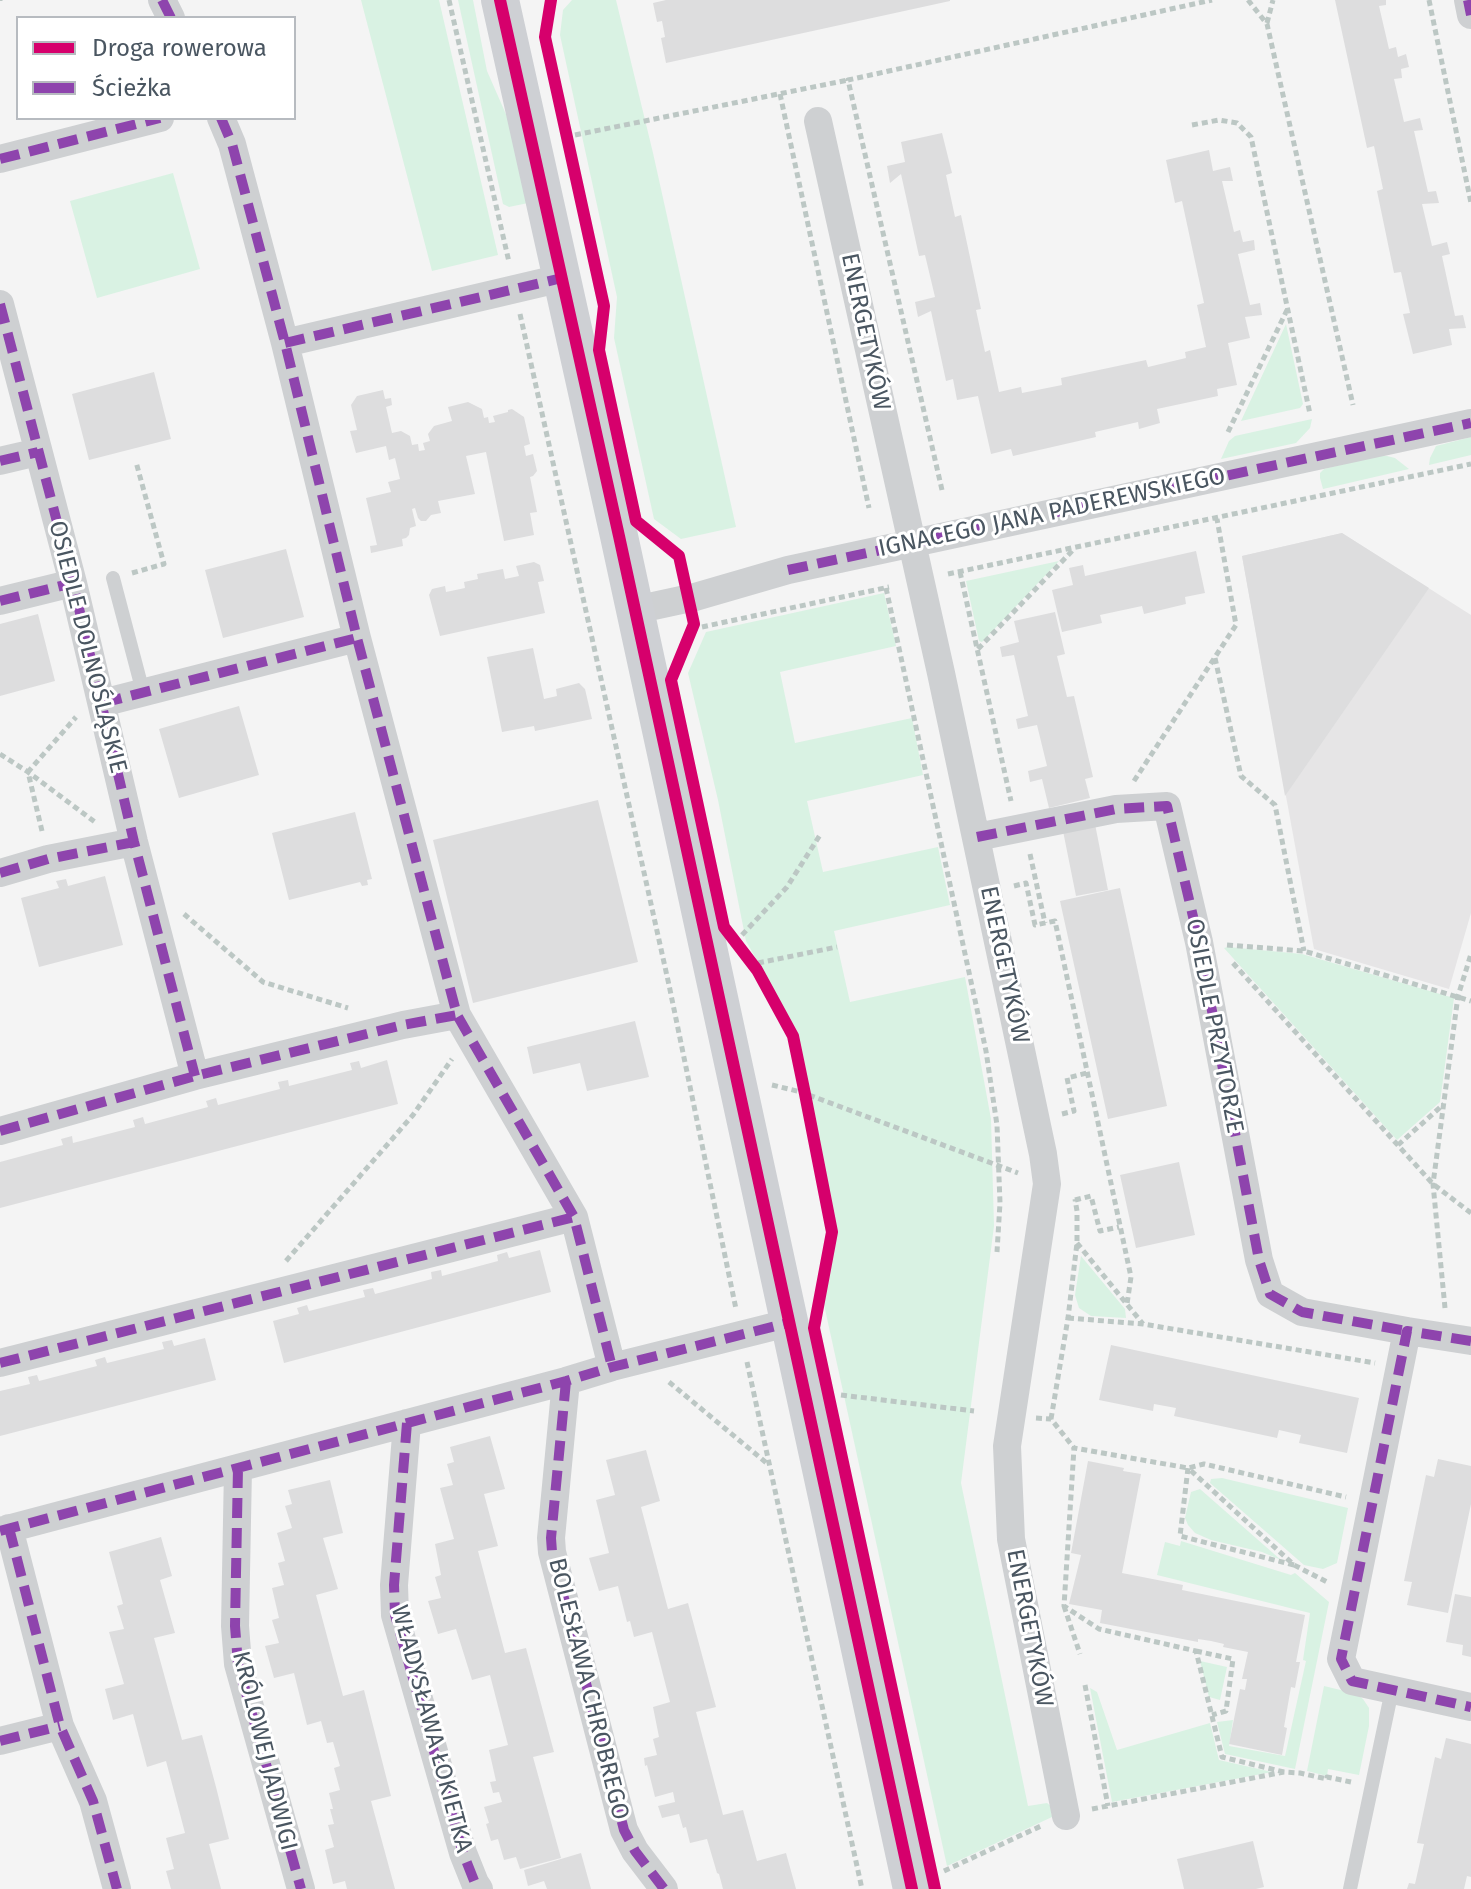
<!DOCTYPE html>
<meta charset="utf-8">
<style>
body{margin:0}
#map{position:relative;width:1471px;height:1889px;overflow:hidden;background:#f4f4f4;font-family:"Fira Sans",sans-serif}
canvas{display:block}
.legend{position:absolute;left:16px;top:16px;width:280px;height:104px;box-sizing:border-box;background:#fff;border:2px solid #b7bbc0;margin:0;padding:10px 14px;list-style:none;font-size:24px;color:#4a5661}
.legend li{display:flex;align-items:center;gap:16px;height:40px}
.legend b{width:40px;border:2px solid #b7bbc0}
</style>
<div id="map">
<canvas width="1471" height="1889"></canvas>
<ul class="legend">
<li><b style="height:10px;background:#d6006c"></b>Droga rowerowa</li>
<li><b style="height:10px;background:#8e44ad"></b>Ścieżka</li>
</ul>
</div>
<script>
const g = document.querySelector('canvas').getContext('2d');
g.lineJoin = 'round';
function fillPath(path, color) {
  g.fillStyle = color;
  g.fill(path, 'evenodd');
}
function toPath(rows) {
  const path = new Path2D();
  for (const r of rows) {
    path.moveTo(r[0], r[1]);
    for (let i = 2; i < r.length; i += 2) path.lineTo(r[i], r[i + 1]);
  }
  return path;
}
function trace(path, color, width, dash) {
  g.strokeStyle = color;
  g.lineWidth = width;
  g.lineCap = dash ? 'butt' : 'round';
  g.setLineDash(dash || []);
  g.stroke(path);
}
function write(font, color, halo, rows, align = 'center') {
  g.font = font + ' "Fira Sans",sans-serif';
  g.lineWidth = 6;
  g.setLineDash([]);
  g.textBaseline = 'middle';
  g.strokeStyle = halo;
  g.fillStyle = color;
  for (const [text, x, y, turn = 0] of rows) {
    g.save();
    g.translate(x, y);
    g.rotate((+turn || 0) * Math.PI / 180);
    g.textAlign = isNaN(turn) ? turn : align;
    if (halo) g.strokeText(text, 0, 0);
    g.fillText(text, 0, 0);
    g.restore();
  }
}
const education = toPath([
 [1342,533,1471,615,1471,913,1449,989,1314,949,1242,556]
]);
const green = toPath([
 [361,0,439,0,498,255,432,271],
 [458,0,473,0,487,71,512,128,528,203,509,207,503,204],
 [572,0,616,0,653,153,736,527,681,539,654,519,614,338,617,297,560,35,563,10],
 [173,173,200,269,97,298,70,201],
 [1286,324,1303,404,1300,408,1241,421],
 [1312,419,1310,428,1296,443,1221,459,1229,441,1235,436],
 [1471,437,1471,455,1429,465,1430,458,1436,446],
 [1376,456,1387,456,1395,458,1409,469,1323,489,1320,478,1320,473,1324,469],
 [1059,561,982,642,979,641,966,581],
 [884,593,896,646,780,672,795,743,912,718,923,775,807,801,823,872,938,847,950,905,834,931,850,1002,965,977,991,1119,994,1226,961,1483,1028,1806,1047,1803,1051,1806,1052,1817,947,1866,823,1300,836,1232,797,1031,746,941,718,800,688,673,706,632],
 [1228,947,1302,954,1454,998,1440,1102,1397,1140,1224,948],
 [1081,1256,1125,1309,1126,1318,1091,1316,1079,1308,1075,1295],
 [1222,1478,1348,1508,1337,1563,1323,1569,1304,1565,1210,1483,1211,1479],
 [1200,1489,1281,1560,1262,1552,1211,1540,1195,1533,1188,1525,1185,1518,1191,1492],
 [1181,1541,1291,1575,1295,1573,1329,1602,1295,1769,1225,1754,1217,1722,1233,1720,1229,1746,1285,1756,1306,1661,1303,1660,1310,1613,1157,1575,1165,1542,1180,1546],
 [1200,1661,1227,1667,1220,1700,1209,1697],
 [1324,1686,1357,1694,1363,1699,1369,1708,1369,1726,1359,1775,1328,1769,1327,1776,1307,1771],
 [1090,1688,1097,1692,1117,1750,1210,1723,1219,1760,1272,1772,1112,1802]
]);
const building = toPath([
 [666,0,950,0,950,1,666,63,661,38,665,37,662,21,657,22,653,3],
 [1335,0,1386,0,1386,5,1379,6,1389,49,1396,47,1398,57,1406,54,1409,67,1401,69,1402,78,1394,79,1404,122,1420,118,1423,130,1414,131,1428,192,1436,191,1439,203,1422,204,1432,246,1447,242,1450,254,1442,256,1455,316,1463,315,1466,328,1449,329,1452,345,1413,354,1403,314,1410,313,1401,272,1394,273,1377,191,1383,189,1374,146,1367,148],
 [942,133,952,173,946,175,955,217,961,215,981,309,976,310,985,352,990,350,999,392,1021,387,1022,393,1062,385,1061,378,1146,360,1148,367,1186,358,1185,352,1206,347,1197,305,1204,303,1182,201,1175,203,1166,160,1209,150,1213,171,1230,167,1233,181,1222,181,1234,232,1240,230,1243,242,1254,240,1255,250,1238,254,1250,305,1260,303,1262,315,1245,317,1250,338,1228,343,1237,385,1217,389,1218,396,1157,409,1160,423,1139,429,1138,422,1095,432,1096,437,1013,456,1011,449,991,454,978,396,957,400,953,379,946,381,931,311,918,317,915,302,935,297,925,255,919,256,901,174,890,183,887,166,905,162,901,142],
 [154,372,171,439,89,460,72,394],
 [383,390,385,399,391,398,392,405,386,407,392,433,401,431,410,436,412,445,418,444,419,451,425,450,423,443,430,441,428,434,434,426,452,421,448,407,468,402,482,409,484,418,488,417,489,423,495,422,493,416,508,412,508,410,512,409,524,417,530,444,524,446,526,456,533,454,537,471,533,476,530,477,537,512,530,513,534,535,504,541,486,452,466,456,475,494,438,501,441,513,431,515,426,521,421,521,418,518,415,508,412,509,416,526,410,528,409,535,406,538,402,539,403,546,371,553,370,546,377,545,366,498,391,492,388,482,400,479,395,458,389,460,386,446,356,453,350,431,357,430,351,405,357,396],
 [1342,533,1429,588,1285,796,1242,556],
 [286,549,304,617,223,638,205,570],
 [1196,551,1205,593,1185,597,1186,604,1144,614,1142,606,1100,615,1102,623,1062,632,1052,590,1073,585,1069,568,1083,565,1085,576],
 [534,562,540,565,544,581,538,582,545,613,440,636,429,595,432,589,445,586,446,592,465,588,464,582,478,579,477,574,503,569,505,579,519,576,516,566],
 [1055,612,1065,654,1057,656,1067,697,1074,696,1093,777,1085,779,1090,798,1049,808,1042,779,1030,782,1028,771,1047,766,1037,725,1018,729,1016,719,1028,716,1014,655,1002,657,1000,647,1019,642,1014,621],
 [38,614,55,681,0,696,0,624],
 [533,648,544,699,557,696,556,689,579,683,585,689,592,719,535,731,534,726,502,732,487,657],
 [239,706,259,775,179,798,159,729],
 [598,800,638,962,473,1003,433,840],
 [355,812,372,879,367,880,368,885,362,886,360,882,289,900,272,833],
 [1095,824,1108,890,1076,896,1063,831],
 [105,876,123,945,39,967,21,898,59,888,56,881,66,879,68,886],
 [1120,888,1167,1106,1108,1119,1060,901],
 [635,1021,649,1077,587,1091,580,1063,533,1074,527,1047],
 [387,1060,398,1104,0,1208,0,1162,63,1145,61,1139,72,1136,73,1143,135,1127,133,1120,143,1117,145,1124,208,1107,206,1101,216,1098,218,1105,280,1089,278,1082,288,1080,289,1086,352,1070,350,1063,359,1061,361,1068],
 [1179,1162,1195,1235,1136,1248,1120,1175],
 [540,1250,551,1292,284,1363,273,1321,299,1314,297,1308,307,1305,309,1311,365,1297,363,1290,373,1288,375,1294,432,1279,431,1272,441,1270,442,1276,498,1261,497,1255,507,1252,509,1258],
 [205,1338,216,1380,0,1436,0,1391,30,1384,28,1377,37,1375,39,1381,97,1366,95,1360,105,1357,107,1363,164,1349,162,1342,172,1340,174,1346],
 [1111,1345,1359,1398,1347,1453,1299,1443,1301,1435,1279,1430,1277,1438,1174,1416,1176,1408,1154,1404,1153,1411,1099,1400],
 [490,1436,505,1489,484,1494,498,1546,478,1551,505,1653,526,1648,554,1752,533,1757,561,1858,520,1869,516,1857,504,1860,498,1839,491,1841,486,1824,489,1823,484,1807,502,1802,499,1792,493,1793,490,1782,496,1781,489,1750,508,1745,490,1675,472,1680,456,1629,438,1634,428,1601,441,1598,435,1577,441,1575,435,1544,454,1539,440,1488,453,1485,447,1464,454,1462,450,1447],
 [646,1450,660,1501,641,1507,668,1609,688,1603,716,1707,696,1712,723,1815,743,1810,757,1861,786,1853,796,1889,723,1889,719,1874,717,1873,707,1839,690,1843,686,1827,683,1828,679,1814,662,1818,658,1806,675,1802,673,1792,655,1797,647,1765,645,1766,644,1758,657,1755,653,1739,659,1737,653,1707,670,1702,652,1632,634,1637,630,1621,627,1622,618,1586,599,1591,589,1558,609,1553,596,1500,615,1495,606,1460],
 [1438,1459,1471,1466,1471,1504,1448,1613,1407,1605,1412,1582,1404,1581,1426,1475,1434,1477],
 [1088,1461,1124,1468,1123,1471,1141,1474,1122,1573,1183,1585,1182,1590,1305,1615,1296,1662,1300,1662,1295,1688,1291,1687,1284,1727,1287,1728,1282,1755,1229,1744,1240,1689,1245,1690,1247,1679,1242,1679,1248,1652,1223,1647,1224,1644,1211,1641,1198,1639,1198,1642,1100,1623,1102,1610,1069,1604,1081,1555,1071,1553],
 [330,1480,343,1533,323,1538,338,1589,316,1595,343,1696,364,1690,391,1796,371,1801,395,1889,347,1889,345,1881,333,1884,325,1850,334,1847,328,1825,334,1824,330,1809,333,1809,329,1793,340,1790,334,1768,340,1766,333,1742,327,1743,321,1721,307,1725,294,1673,274,1678,265,1646,279,1643,272,1620,279,1618,272,1588,284,1585,278,1563,285,1561,277,1533,292,1528,285,1506,292,1504,288,1490],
 [161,1537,172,1576,160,1580,175,1633,154,1638,182,1740,202,1735,216,1787,229,1839,209,1844,221,1889,171,1889,166,1871,174,1869,166,1838,185,1833,166,1761,147,1767,133,1714,113,1720,105,1689,124,1684,109,1632,124,1629,117,1606,123,1604,109,1552],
 [1455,1594,1471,1597,1471,1657,1462,1655,1463,1645,1446,1642],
 [1446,1738,1471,1744,1471,1877,1467,1876,1464,1889,1407,1889,1409,1883,1415,1884,1424,1844,1417,1843,1435,1757,1441,1759],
 [1253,1841,1264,1887,1256,1889,1184,1889,1177,1859],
 [581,1853,591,1889,547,1889,544,1881,528,1886,524,1870]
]);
const path = toPath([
 [449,0,509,262],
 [1248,0,1267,24,1353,405],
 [1429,0,1471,203],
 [0,1,0,0],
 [1267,23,1273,0],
 [780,94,869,508],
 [1192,125,1219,120,1237,123,1251,137,1310,414],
 [575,135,848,80],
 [520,314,669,985,736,1309],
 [1228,432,1287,310],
 [942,490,848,80,1212,0],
 [960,572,1011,801],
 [132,573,164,564,136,462],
 [948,574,1471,464],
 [886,588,986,1051,997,1125,1000,1203,997,1252],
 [702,627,889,587],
 [978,649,1073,550],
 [1215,658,1241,776,1275,805,1304,951],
 [0,754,28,772,95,822],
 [1134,781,1236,625,1217,519],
 [42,831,28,772,76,717],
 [1030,854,1045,923],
 [1014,886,1026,883,1035,925,1055,921,1131,1277,1127,1304],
 [184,914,263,982,348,1008],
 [742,935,787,887,820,835],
 [1227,945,1304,951,1471,1001],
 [758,963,837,947],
 [1233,963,1433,1184,1471,1213],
 [772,1085,801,1092],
 [809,1095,1018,1173],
 [1062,1114,1074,1111,1067,1078,1087,1073],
 [1398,1145,1444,1104],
 [1075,1200,1091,1196,1100,1231,1119,1227],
 [1077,1243,1143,1324],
 [286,1261,413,1115,452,1059],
 [1445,1308,1433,1184,1458,996,1471,954],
 [1068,1318,1143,1324,1375,1363],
 [747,1362,862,1889],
 [669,1382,769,1465],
 [841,1395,974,1411],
 [1036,1418,1051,1419,1074,1448],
 [1051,1419,1068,1318,1077,1243,1077,1211,1075,1199],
 [1294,1565,1180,1536,1188,1468,1294,1565,1329,1583],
 [1064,1606,1080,1654],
 [1196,1651,1233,1659,1226,1711,1212,1715],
 [1085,1685,1108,1806],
 [1284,1772,1222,1757,1196,1651,1099,1629,1064,1606,1074,1448,1188,1468,1204,1464,1346,1497],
 [1092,1809,1284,1772,1300,1773,1327,1779,1327,1777,1351,1782],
 [944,1871,1041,1826]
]);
const lane = toPath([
 [113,578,143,692],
 [1350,1889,1392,1690]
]);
const street = toPath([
 [162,0,171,18],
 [1468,0,1471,15],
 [221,118,232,144,285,343,357,638,457,1015,574,1217,612,1367],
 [818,121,941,673,1043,1154,1047,1184,1007,1446,1011,1539,1066,1816],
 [0,159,160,118],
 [0,304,73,583,134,842,195,1076],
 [285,343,562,278],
 [0,461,38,452],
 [0,601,73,583],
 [635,610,695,597,788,570,1471,423],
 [102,703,357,638],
 [977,837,1116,809,1167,806,1199,942,1259,1260,1270,1294,1302,1312,1407,1331],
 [0,873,48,859,134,842],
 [0,1131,195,1076,403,1025,457,1015],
 [1471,1341,1407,1331,1341,1659,1352,1681,1471,1707],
 [0,1363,574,1217],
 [566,1381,551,1538,552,1552,624,1830,635,1851,664,1889],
 [407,1423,394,1585,395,1615,463,1853,475,1883,479,1889],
 [238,1468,235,1626,238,1664,301,1889],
 [9,1528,60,1726,93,1801,117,1889],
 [0,1531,566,1381,612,1367,788,1323],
 [0,1741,60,1726]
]);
const secondary = toPath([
 [500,0,619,536,912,1889]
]);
const quiet = toPath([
 [162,0,171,18],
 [1468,0,1471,15],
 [221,118,232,144,285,343,357,638,457,1015,574,1217,612,1367],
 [0,159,160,118],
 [0,304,73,583,134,842,195,1076],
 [285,343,562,278],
 [0,461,38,452],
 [788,570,1471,423],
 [0,601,73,583],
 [102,703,357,638],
 [977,837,1116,809,1167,806,1199,942,1259,1260,1270,1294,1302,1312,1407,1331],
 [0,873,48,859,134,842],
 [0,1131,195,1076,403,1025,457,1015],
 [1471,1341,1407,1331,1341,1659,1352,1681,1471,1707],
 [0,1363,574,1217],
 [566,1381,551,1538,552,1552,624,1830,635,1851,664,1889],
 [407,1423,394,1585,395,1615,463,1853,475,1883,479,1889],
 [238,1468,235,1626,238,1664,301,1889],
 [9,1528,60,1726,93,1801,117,1889],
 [0,1531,566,1381,612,1367,788,1323],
 [0,1741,60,1726]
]);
const cycleway = toPath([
 [500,0,619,536,912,1889],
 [551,0,545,37,604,306,599,350,636,521,679,556,694,624,671,680,724,927,757,970,793,1036,805,1094,832,1232,814,1328,935,1889]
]);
const streetNames = [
 ["ENERGETYKÓW",865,332,78],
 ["IGNACEGO JANA PADEREWSKIEGO",1052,513,-12],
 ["OSIEDLE DOLNOŚLĄSKIE",87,647,76],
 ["ENERGETYKÓW",1004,965,78],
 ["OSIEDLE PRZYTORZE",1214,1026,79],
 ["ENERGETYKÓW",1029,1628,79],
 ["BOLESŁAWA CHROBREGO",588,1689,76],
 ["WŁADYSŁAWA ŁOKIETKA",431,1729,75],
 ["KRÓLOWEJ JADWIGI",264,1751,76]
];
fillPath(education, '#e6e5e6');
fillPath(green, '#d9f2e3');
fillPath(building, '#ddddde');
trace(path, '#bcc7c4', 5, [6, 4]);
trace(lane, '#ced0d2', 14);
trace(street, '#ced0d2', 28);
trace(secondary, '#ced0d4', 38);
trace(quiet, '#8e44ad', 10, [20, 10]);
trace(cycleway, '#d6006c', 12);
write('24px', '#4a5661', '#fff', streetNames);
</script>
